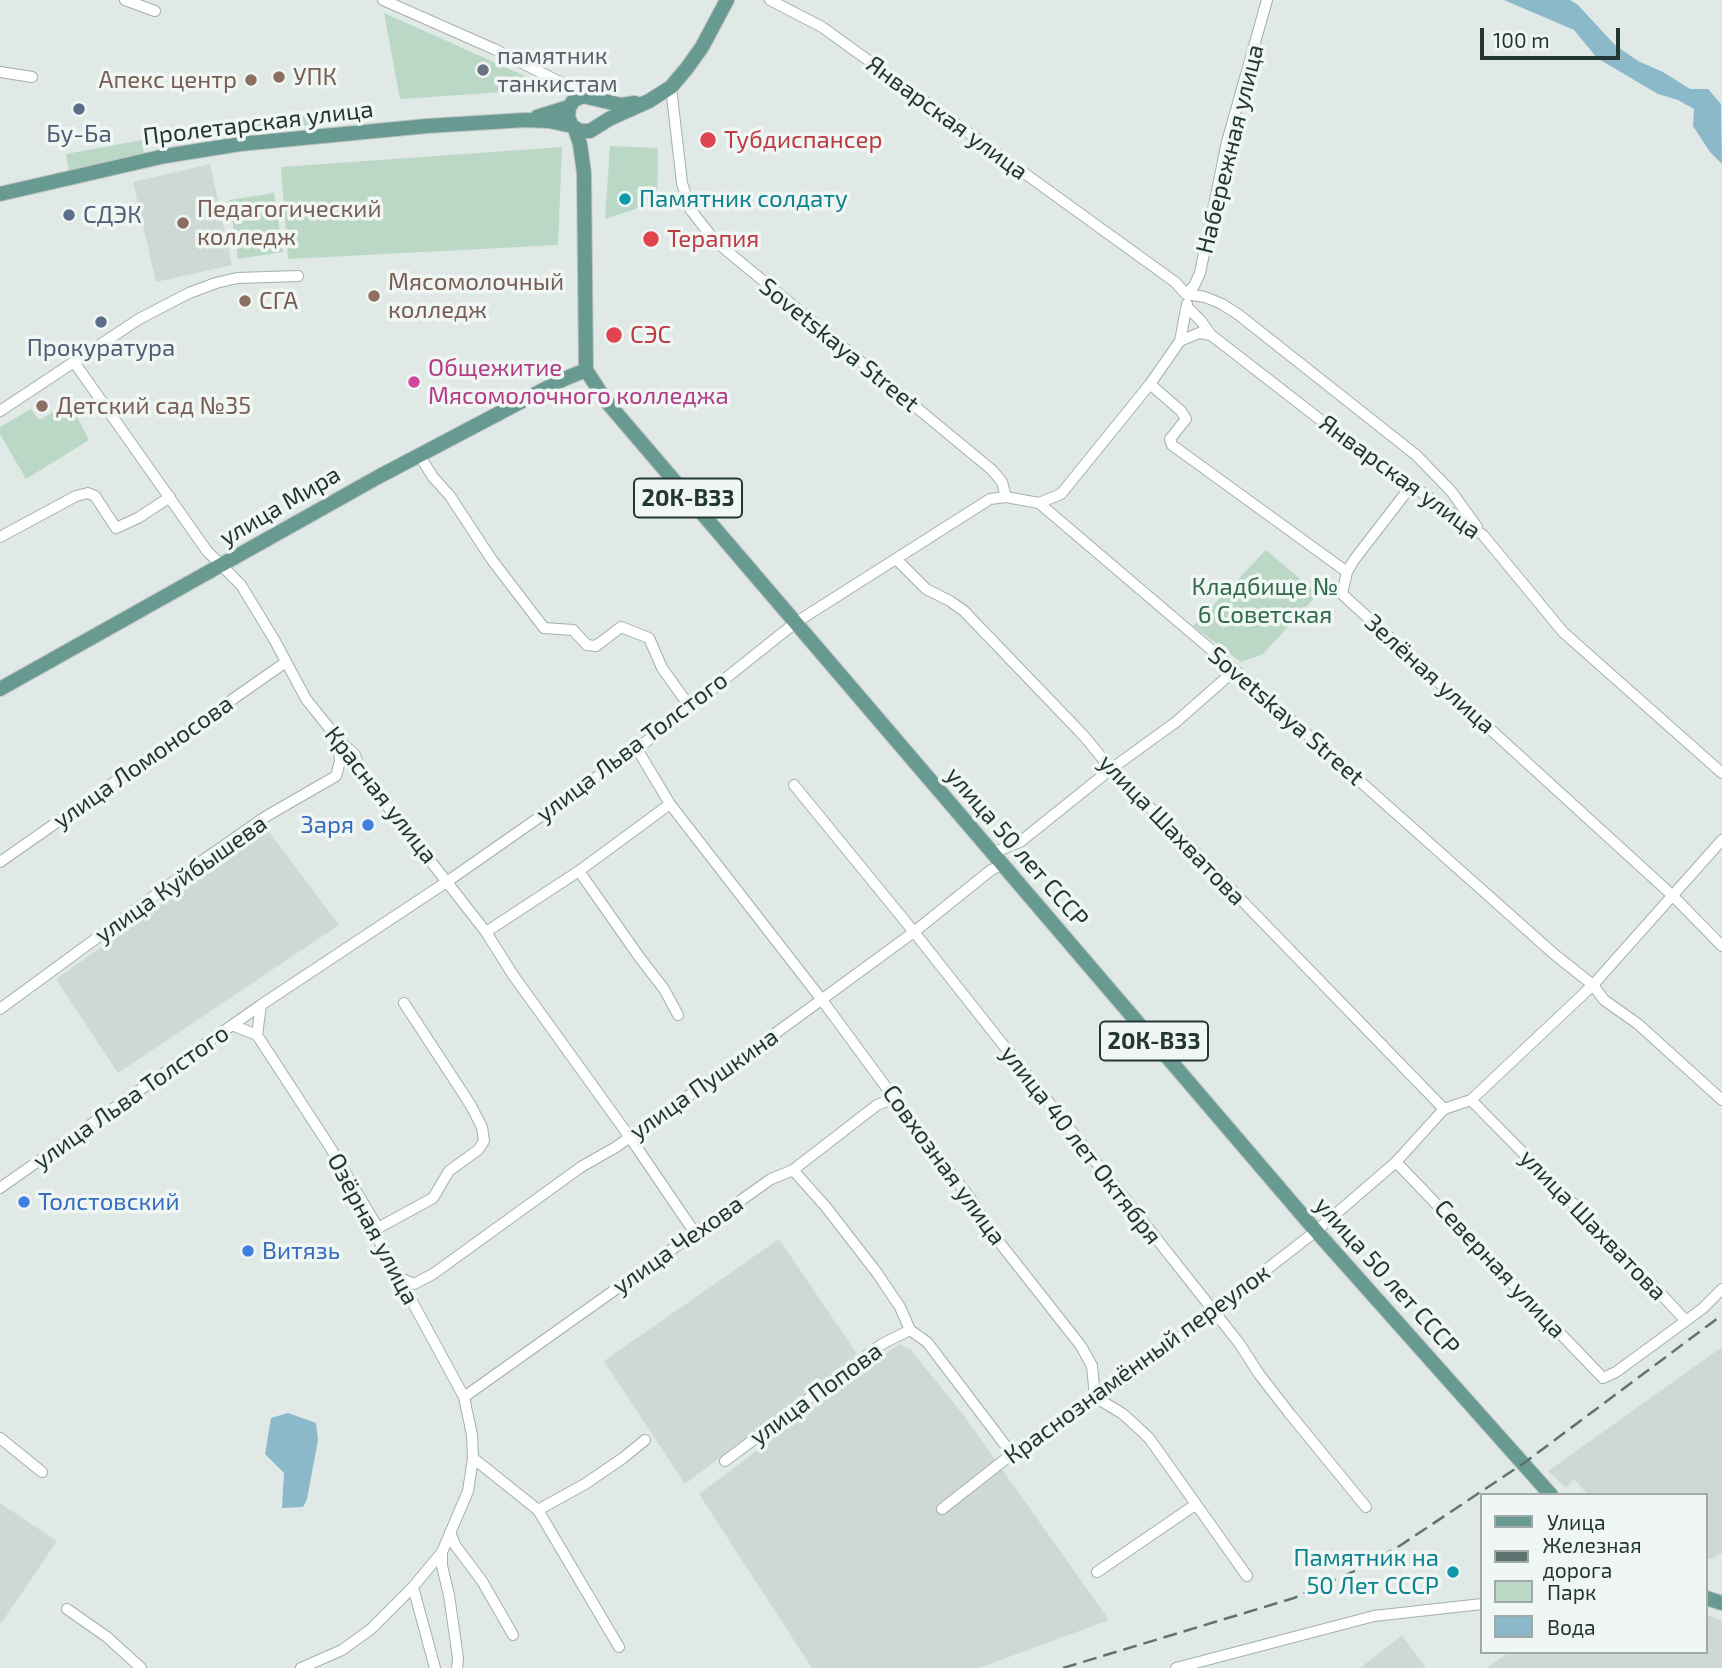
<!DOCTYPE html>
<meta charset="utf-8">
<style>
body{margin:0}
#map{position:relative;width:1722px;height:1668px;overflow:hidden;background:#e0e9e6;font-family:"Exo 2",sans-serif}
canvas{display:block}
.legend{position:absolute;left:1480px;top:1493px;width:228px;height:161px;box-sizing:border-box;background:#f0f6f3;border:2px solid #9eaaa7;margin:0;padding:9px 12px;list-style:none;font-size:21px;color:#223734}
.legend li{display:flex;align-items:center;gap:14px;height:35px}
.legend b{width:35px;border:2px solid #9eaaa7}
.scale{position:absolute;left:1480px;top:28px;width:140px;height:32px;box-sizing:border-box;border:4px solid #223734;border-top:0;padding-left:9px;font-size:21px;line-height:24px;white-space:nowrap;color:#223734;-webkit-text-stroke:5px #f0f6f3;paint-order:stroke}
</style>
<div id="map">
<canvas width="1722" height="1668"></canvas>
<ul class="legend">
<li><b style="height:9px;background:#689a92"></b>Улица</li>
<li><b style="height:9px;background:#5c736f"></b>Железная дорога</li>
<li><b style="height:19px;background:#bad8c5"></b>Парк</li>
<li><b style="height:19px;background:#8cb9c9"></b>Вода</li>
</ul>
<div class="scale">100 m</div>
</div>
<script>
const g = document.querySelector('canvas').getContext('2d');
g.lineJoin = 'round';
function fillPath(path, color) {
  g.fillStyle = color;
  g.fill(path, 'evenodd');
}
function toPath(rows) {
  const path = new Path2D();
  for (const r of rows) {
    path.moveTo(r[0], r[1]);
    for (let i = 2; i < r.length; i += 2) path.lineTo(r[i], r[i + 1]);
  }
  return path;
}
function trace(path, color, width, dash) {
  g.strokeStyle = color;
  g.lineWidth = width;
  g.lineCap = dash ? 'butt' : 'round';
  g.setLineDash(dash || []);
  g.stroke(path);
}
function write(font, color, halo, rows, align = 'center') {
  g.font = font + ' "Exo 2",sans-serif';
  g.lineWidth = 7;
  g.setLineDash([]);
  g.textBaseline = 'middle';
  g.strokeStyle = halo;
  g.fillStyle = color;
  for (const [text, x, y, turn = 0] of rows) {
    g.save();
    g.translate(x, y);
    g.rotate((+turn || 0) * Math.PI / 180);
    g.textAlign = isNaN(turn) ? turn : align;
    if (halo) g.strokeText(text, 0, 0);
    g.fillText(text, 0, 0);
    g.restore();
  }
}
const built = toPath([
 [210,164,232,265,156,282,133,182],
 [267,829,339,925,118,1073,56,979],
 [779,1239,857,1354,685,1484,604,1361],
 [899,1344,911,1350,965,1417,1109,1620,979,1668,812,1668,699,1494],
 [1722,1347,1722,1553,1712,1559,1706,1559,1706,1495,1588,1495,1574,1479,1566,1488,1548,1471],
 [0,1503,57,1541,0,1625],
 [1706,1614,1722,1621,1722,1668,1487,1668,1509,1652,1706,1652],
 [1402,1635,1426,1668,1360,1668]
]);
const green = toPath([
 [384,13,545,85,504,92,400,99],
 [316,114,318,124,170,144,166,134],
 [142,140,144,155,69,171,66,154],
 [610,146,658,148,657,202,605,219],
 [562,147,558,245,288,259,281,167],
 [274,193,283,252,238,259,229,200],
 [70,403,89,440,26,479,0,434,0,427,31,409,39,420],
 [1266,550,1318,594,1263,654,1241,662,1193,626]
]);
const water = toPath([
 [1504,0,1570,0,1578,5,1615,45,1638,61,1663,72,1690,89,1708,89,1721,104,1722,164,1710,152,1693,126,1694,109,1678,100,1658,94,1597,58,1574,30],
 [288,1413,316,1423,318,1440,307,1499,303,1507,282,1508,284,1473,265,1454,271,1418]
]);
const minor = toPath([
 [125,0,155,11],
 [383,0,494,49,588,96],
 [770,0,822,27,1175,282,1186,294],
 [0,72,32,77],
 [671,87,682,183,690,209,715,241,992,470,1002,482,1006,497,1039,503,1235,670,1554,954,1593,985,1604,1000,1638,1024,1722,1100],
 [298,276,237,278,216,283,189,293,139,319,74,362,207,551,241,585,275,641,306,699,338,739,355,755,360,771,486,932,513,975,629,1136,695,1233],
 [1186,294,1205,297,1222,304,1239,315,1416,455,1451,491,1477,527],
 [1186,294,1194,286,1200,273,1227,142,1267,0],
 [1188,308,1201,321,1211,335,1349,442,1483,535,1563,632,1722,773],
 [1180,341,1199,333,1211,335],
 [1150,384,1181,411,1186,419,1170,439,1172,445,1347,572,1342,594,1672,895,1722,946],
 [0,411,74,362],
 [419,455,433,477,450,496,492,560,544,628,573,630,587,645,596,646,621,627,649,638,662,668,690,707],
 [1039,503,1061,494,1150,384,1180,341,1187,304],
 [0,537,76,496,88,493,95,496,116,528,138,518,170,497],
 [896,559,926,589,950,601,964,611,1084,736,1111,769,1190,847,1444,1109],
 [1347,572,1354,560,1411,486],
 [637,749,670,804,822,1000,928,1144,970,1198,996,1238,1081,1346,1092,1366,1095,1397,1123,1414,1149,1438,1247,1576],
 [794,785,914,932,1239,1343,1259,1374,1290,1414,1366,1507],
 [992,853,1020,842,1111,769,1176,722,1235,670],
 [0,862,286,662],
 [579,871,640,958,664,989,678,1015],
 [486,932,579,871,670,804],
 [0,1009,199,863,265,817,336,776,340,761,338,739],
 [232,1025,257,1035,330,1147,378,1228,377,1237,464,1397,472,1435,473,1458,468,1491,442,1552,413,1587,435,1668],
 [257,1035,261,1005],
 [1471,1100,1594,1225,1634,1271,1650,1282,1685,1320],
 [1396,1162,1603,1378,1616,1372,1702,1309,1722,1289],
 [793,1170,826,1207,877,1273,900,1307,910,1330,927,1342,1012,1454],
 [0,1188,261,1005,448,881,637,749,795,623,990,499,1006,497],
 [378,1228,433,1198,449,1171,478,1150,484,1141,482,1127,470,1104,404,1003],
 [398,1277,414,1284,433,1274,581,1167,616,1147,739,1060,914,932,991,870,1002,865],
 [464,1397,771,1179,793,1170,877,1105,895,1098],
 [0,1438,42,1472],
 [473,1458,538,1510,585,1484,623,1458,645,1440],
 [725,1461,882,1344,910,1330],
 [942,1509,1012,1454,1095,1397,1127,1378,1316,1231,1396,1162,1444,1109,1471,1100,1593,985,1722,840],
 [538,1510,619,1647],
 [450,1532,455,1545,482,1581,513,1635],
 [442,1552,442,1566,449,1595,458,1658,457,1668],
 [1097,1572,1195,1505],
 [67,1609,107,1637,141,1668],
 [301,1668,342,1650,371,1629,413,1587],
 [1176,1668,1374,1616,1482,1604]
]);
const major = toPath([
 [569,107,568,117,572,126,580,131,590,131,609,119,649,101,671,87,687,68,702,47,727,0],
 [537,117,569,107,574,100,583,96,621,105,635,103],
 [575,129,580,144,584,173,586,370,606,401,1316,1231,1551,1495],
 [0,194,165,156,240,144,427,126,525,120,549,121,572,126],
 [0,689,378,477,564,379,586,370],
 [1706,1598,1722,1603]
]);
const rail = toPath([
 [1063,1668,1294,1598,1359,1569,1401,1545,1524,1463,1722,1315]
]);
const markers = [
 [483,70,7,"#6b7280"],
 [279,77,7,"#8d6e63"],
 [251,80,7,"#8d6e63"],
 [79,109,7,"#5c6f8a"],
 [708,140,9,"#e0444e"],
 [625,199,7,"#0f9aa8"],
 [69,215,7,"#5c6f8a"],
 [183,223,7,"#8d6e63"],
 [651,239,9,"#e0444e"],
 [374,296,7,"#8d6e63"],
 [245,301,7,"#8d6e63"],
 [101,322,7,"#5c6f8a"],
 [614,335,9,"#e0444e"],
 [414,382,7,"#d1479c"],
 [42,406,7,"#8d6e63"],
 [368,825,7,"#3f7fe0"],
 [24,1202,7,"#3f7fe0"],
 [248,1251,7,"#3f7fe0"],
 [1453,1572,7,"#0f9aa8"]
];
const shields = [
 [688,498,108],
 [1154,1041,108]
];
const shieldNames = [
 ["20К-В33",688,498],
 ["20К-В33",1154,1041]
];
const worshipNames = [
 ["памятник",497,56],
 ["танкистам",497,84]
];
const educationNames = [
 ["УПК",293,77],
 ["Апекс центр",237,80,"right"],
 ["Педагогический",197,209],
 ["колледж",197,237],
 ["Мясомолочный",388,282],
 ["колледж",388,310],
 ["СГА",259,301],
 ["Детский сад №35",56,406]
];
const streetNames = [
 ["Январская улица",947,118,36],
 ["Пролетарская улица",258,123,-7],
 ["Набережная улица",1230,149,-76],
 ["Sovetskaya Street",839,345,39],
 ["Январская улица",1400,477,36],
 ["улица Мира",280,506,-30],
 ["Зелёная улица",1430,674,42],
 ["Sovetskaya Street",1286,716,41],
 ["улица Льва Толстого",632,747,-37],
 ["улица Ломоносова",143,762,-35],
 ["Красная улица",381,795,52],
 ["улица Шахватова",1172,830,46],
 ["улица 50 лет СССР",1017,847,49],
 ["улица Куйбышева",181,879,-35],
 ["улица Пушкина",704,1084,-35],
 ["улица Льва Толстого",131,1097,-35],
 ["улица 40 лет Октября",1081,1145,52],
 ["Совхозная улица",944,1165,54],
 ["улица Шахватова",1593,1225,46],
 ["Озёрная улица",373,1229,62],
 ["улица Чехова",678,1245,-35],
 ["Северная улица",1500,1269,47],
 ["улица 50 лет СССР",1387,1276,48],
 ["Краснознамённый переулок",1137,1364,-36],
 ["улица Попова",816,1394,-36]
];
const serviceNames = [
 ["Бу-Ба",79,134],
 ["СДЭК",83,215,"left"],
 ["Прокуратура",101,348]
];
const healthNames = [
 ["Тубдиспансер",724,140],
 ["Терапия",667,239],
 ["СЭС",630,335]
];
const cultureNames = [
 ["Памятник солдату",639,199],
 ["Памятник на",1439,1558,"right"],
 ["50 Лет СССР",1439,1586,"right"]
];
const hotelNames = [
 ["Общежитие",428,368],
 ["Мясомолочного колледжа",428,396]
];
const parkNames = [
 ["Кладбище №",1265,587],
 ["6 Советская",1265,615]
];
const shopNames = [
 ["Заря",354,825,"right"],
 ["Толстовский",38,1202],
 ["Витязь",262,1251]
];
fillPath(built, '#ced9d5');
fillPath(green, '#bad8c5');
fillPath(water, '#8cb9c9');
trace(minor, '#a3b0ad', 12);
trace(major, '#bdc3c2', 16);
trace(minor, '#fff', 10);
trace(major, '#689a92', 14);
trace(rail, '#5c736f', 2.5, [14, 7]);
for (const [x, y, r, color] of markers) {
  const dot = new Path2D();
  dot.arc(x, y, r, 0, 2 * Math.PI);
  g.fillStyle = color;
  g.fill(dot);
  trace(dot, '#f0f6f3', 2.5);
}
for (const [x, y, w] of shields) {
  const box = new Path2D();
  box.roundRect(x - w / 2, y - 19.5, w, 39, 5);
  g.fillStyle = '#f0f6f3';
  g.fill(box);
  trace(box, '#223734', 2);
}
write('bold 23px', '#223734', null, shieldNames);
write('24px', '#5b616d', '#f0f6f3', worshipNames, 'left');
write('24px', '#785e54', '#f0f6f3', educationNames, 'left');
write('24px', '#223734', '#f0f6f3', streetNames);
write('24px', '#4e5e75', '#f0f6f3', serviceNames);
write('24px', '#be3a42', '#f0f6f3', healthNames, 'left');
write('24px', '#0d838f', '#f0f6f3', cultureNames, 'left');
write('24px', '#b23c85', '#f0f6f3', hotelNames, 'left');
write('24px', '#316a4d', '#f0f6f3', parkNames);
write('24px', '#366cbe', '#f0f6f3', shopNames, 'left');
</script>
